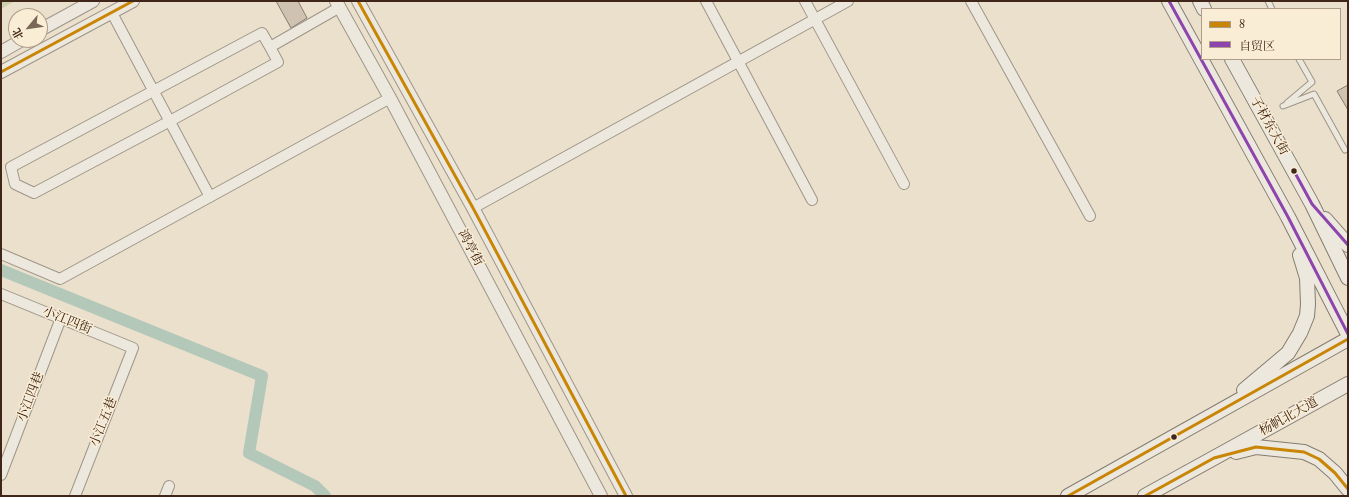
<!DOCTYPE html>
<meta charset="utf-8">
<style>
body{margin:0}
#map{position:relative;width:1349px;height:497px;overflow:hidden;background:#eae0cc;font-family:"IM FELL French Canon","Noto Serif SC",serif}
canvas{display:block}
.frame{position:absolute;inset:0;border:2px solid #3f2618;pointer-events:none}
.legend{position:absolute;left:1201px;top:8px;width:140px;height:52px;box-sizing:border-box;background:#faedd5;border:1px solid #af9d89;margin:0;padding:5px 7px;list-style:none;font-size:12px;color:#3f2618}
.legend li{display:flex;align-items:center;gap:8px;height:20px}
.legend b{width:20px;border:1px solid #af9d89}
.north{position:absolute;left:8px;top:8px;width:40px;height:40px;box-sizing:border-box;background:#faedd5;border:1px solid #af9d89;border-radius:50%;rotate:241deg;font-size:11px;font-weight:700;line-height:16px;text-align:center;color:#3f2618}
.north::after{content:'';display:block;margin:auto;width:14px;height:18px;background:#7b6757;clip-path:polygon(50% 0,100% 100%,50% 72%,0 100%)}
</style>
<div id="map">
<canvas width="1349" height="497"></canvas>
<div class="frame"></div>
<ul class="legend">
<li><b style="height:5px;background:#c98606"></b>8</li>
<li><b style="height:5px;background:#8e44ad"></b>自贸区</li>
</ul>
<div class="north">北</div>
</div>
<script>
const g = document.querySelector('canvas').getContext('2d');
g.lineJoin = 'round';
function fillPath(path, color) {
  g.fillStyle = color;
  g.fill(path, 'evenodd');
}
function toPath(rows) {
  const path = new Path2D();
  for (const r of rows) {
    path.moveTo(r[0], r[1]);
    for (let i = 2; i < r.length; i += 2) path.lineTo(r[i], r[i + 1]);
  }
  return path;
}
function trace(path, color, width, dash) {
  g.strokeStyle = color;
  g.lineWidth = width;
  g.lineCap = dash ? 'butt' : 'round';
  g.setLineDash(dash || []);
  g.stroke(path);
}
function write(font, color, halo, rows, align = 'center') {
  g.font = font + ' "IM FELL French Canon","Noto Serif SC",serif';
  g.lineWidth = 3;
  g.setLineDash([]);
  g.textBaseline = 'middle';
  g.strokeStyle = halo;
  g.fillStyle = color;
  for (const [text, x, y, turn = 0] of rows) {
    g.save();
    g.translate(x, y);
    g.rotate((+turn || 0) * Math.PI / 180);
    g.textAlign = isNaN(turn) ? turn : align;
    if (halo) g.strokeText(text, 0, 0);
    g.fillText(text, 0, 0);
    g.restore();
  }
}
const green = toPath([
 [1,1,15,1,1,9]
]);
const canal = toPath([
 [1,270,262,376,249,453,315,486,325,496]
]);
const building = toPath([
 [276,1,298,1,307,18,291,28,276,1],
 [1348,85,1348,110,1337,91,1348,85]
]);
const service = toPath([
 [1268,1,1272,9],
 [1287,103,1312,82,1299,59],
 [1283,106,1314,94,1345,150]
]);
const minor = toPath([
 [706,1,812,200],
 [805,1,904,184],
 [971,1,1090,216],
 [112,13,210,197],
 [270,47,278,62,170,121,34,193,15,184,11,167,262,33,270,47,340,7],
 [473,208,848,1],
 [1,254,60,279,390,98],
 [1,294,133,348,75,496],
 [1,475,61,318],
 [165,496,169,486]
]);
const tertiary = toPath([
 [336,1,390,98,601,496],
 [358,1,473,208,626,496],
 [40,30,93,1],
 [1,52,22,40],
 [1,72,133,1]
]);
const secondary = toPath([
 [1169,1,1288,217,1348,334],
 [1200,1,1204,9],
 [1232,59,1312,204,1348,278],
 [1325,219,1348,245],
 [1244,390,1288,353,1300,333,1307,316,1308,304,1307,278,1300,255],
 [1236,452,1256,447,1304,452,1319,459,1335,473,1348,489],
 [1068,496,1348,339],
 [1145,496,1348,384]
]);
const bus1 = toPath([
 [358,1,473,208,626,496],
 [1,72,133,1],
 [1068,496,1348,339],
 [1145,496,1214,458,1256,447,1304,452,1319,459,1335,473,1348,489]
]);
const bus2 = toPath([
 [1169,1,1288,217,1348,334],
 [1294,171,1312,204,1348,245]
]);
const markers = [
 [1294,171,3.5,"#3f2618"],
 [1174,437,3.5,"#3f2618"]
];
const streetNames = [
 ["子材东大街",1269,126,61],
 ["鸿亭街",470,248,62],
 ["小江四街",67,321,22],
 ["小江四巷",31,397,-69],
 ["杨帆北大道",1289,417,-29],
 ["小江五巷",104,422,-68]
];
fillPath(green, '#cfd1ad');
trace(canal, '#b4c8ba', 12);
fillPath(building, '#d0c2b1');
trace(building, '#857c70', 1);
trace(service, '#9e9588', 7);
trace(minor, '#9e9588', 12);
trace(tertiary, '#9e9588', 14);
trace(secondary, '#857c70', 16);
trace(service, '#ede8de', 5);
trace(minor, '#ede8de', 10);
trace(tertiary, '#ede8de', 12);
trace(secondary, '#ede8de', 14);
trace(bus1, '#c98606', 3);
trace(bus2, '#8e44ad', 3);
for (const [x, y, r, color] of markers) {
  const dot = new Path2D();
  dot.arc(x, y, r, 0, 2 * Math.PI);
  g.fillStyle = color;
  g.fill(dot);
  trace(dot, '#faedd5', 1.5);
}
write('13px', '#3f2618', '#faedd5', streetNames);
</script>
